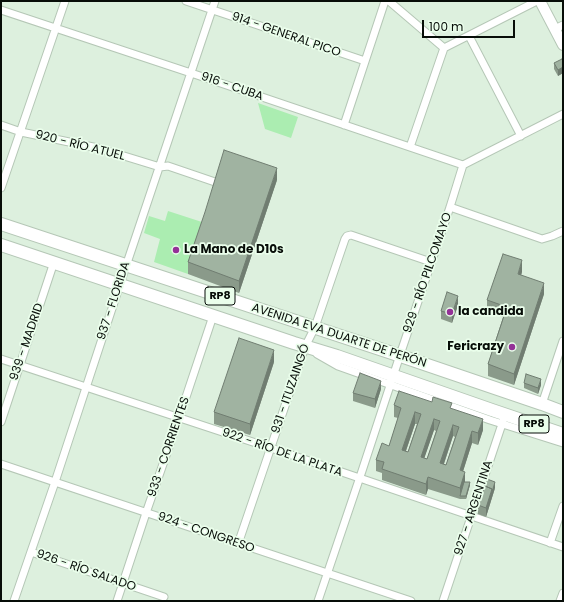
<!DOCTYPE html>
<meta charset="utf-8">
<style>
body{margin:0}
#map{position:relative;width:564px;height:602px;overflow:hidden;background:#ddf0de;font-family:Poppins,sans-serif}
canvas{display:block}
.frame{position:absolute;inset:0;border:2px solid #070d08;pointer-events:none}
.scale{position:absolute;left:422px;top:20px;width:93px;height:18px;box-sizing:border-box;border:2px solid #070d08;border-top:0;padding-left:5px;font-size:12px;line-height:14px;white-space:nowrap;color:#070d08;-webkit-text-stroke:3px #eafeeb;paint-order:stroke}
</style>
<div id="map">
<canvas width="564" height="602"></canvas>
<div class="frame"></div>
<div class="scale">100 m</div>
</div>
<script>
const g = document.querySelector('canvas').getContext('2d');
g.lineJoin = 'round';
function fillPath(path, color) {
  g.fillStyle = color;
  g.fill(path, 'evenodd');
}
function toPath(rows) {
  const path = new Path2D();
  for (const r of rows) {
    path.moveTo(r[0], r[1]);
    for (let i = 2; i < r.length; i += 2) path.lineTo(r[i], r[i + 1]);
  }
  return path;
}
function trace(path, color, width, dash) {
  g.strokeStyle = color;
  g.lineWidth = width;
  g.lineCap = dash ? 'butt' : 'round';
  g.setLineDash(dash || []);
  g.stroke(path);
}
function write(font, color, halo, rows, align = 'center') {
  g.font = font + ' Poppins,sans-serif';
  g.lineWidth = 3.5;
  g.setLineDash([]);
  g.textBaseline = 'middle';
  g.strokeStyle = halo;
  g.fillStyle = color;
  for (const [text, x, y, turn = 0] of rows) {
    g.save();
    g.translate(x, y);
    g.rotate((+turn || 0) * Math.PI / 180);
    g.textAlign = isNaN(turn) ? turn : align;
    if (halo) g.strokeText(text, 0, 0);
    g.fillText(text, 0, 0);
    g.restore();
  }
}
const green = toPath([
 [258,103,298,117,291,138,265,129],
 [168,211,205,223,188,274,154,262,160,239,144,233,149,216,165,221]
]);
const street = toPath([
 [186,1,365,61],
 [389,1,444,48],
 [1,10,191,73,463,165],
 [555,29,563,25],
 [469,36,521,136],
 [1,125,21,132,98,148,160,167,168,166,215,182],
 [344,125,385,1],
 [410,147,444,48,537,1],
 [1,188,65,1],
 [450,207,542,239,552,236,563,231],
 [317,354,338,366,397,387,490,420,563,443],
 [1,359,271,448,563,547],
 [542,404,563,341],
 [1,422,54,262],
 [1,464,411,601],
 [550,543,563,506],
 [238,544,305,347,315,327,345,239,347,236,351,235,431,262],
 [31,552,164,597],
 [14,601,55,482,124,272,215,1],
 [117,601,146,513,179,418,213,316],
 [318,601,362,471,402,349,450,207,463,165,563,114],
 [443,601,503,421],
 [560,601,563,593]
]);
const secondary = toPath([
 [540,1,563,45]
]);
const primary = toPath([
 [1,224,392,353,542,404,563,412],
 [1,245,294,343,337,356,492,410,563,434]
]);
const wall = toPath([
 [563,61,563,73,558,76,554,69,554,63],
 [277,180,239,293,188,274,188,262],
 [522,272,521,275,544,294,514,385,488,376,488,364,503,317,487,312,487,300],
 [458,305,452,323,441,319,441,311],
 [274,362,250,435,214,424,214,412],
 [524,383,541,385,538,394,524,388],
 [381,389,375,408,353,401,353,393],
 [394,405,452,409,483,430,478,445,472,443,463,471,465,482,470,485,466,499,460,499,428,489,426,495,382,480,382,473,376,471,376,460,389,446,398,418,394,417],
 [415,424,417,424,408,452,406,451],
 [434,430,436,431,427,459,424,458],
 [453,436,455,437,446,465,444,464],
 [495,488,486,517,478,514,478,505]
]);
const shadedWall = toPath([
 [563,67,563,73,558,76,558,70],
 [277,168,277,180,239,293,239,281],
 [522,260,522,272,518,285,518,274],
 [544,283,544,294,514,385,514,374],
 [458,296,458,305,452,323,452,314],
 [274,350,274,362,250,435,250,424],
 [541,379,541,385,538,394,538,388],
 [381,381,381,389,375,408,375,399],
 [415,412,415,424,402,462,402,450],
 [434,419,434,430,421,468,421,457],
 [483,419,483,430,478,445,478,433],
 [453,425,453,436,440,475,440,463],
 [472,431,472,443,460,481,460,470],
 [465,472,465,483,460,496,460,488],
 [428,477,428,489,426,495,426,484],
 [470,482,470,485,466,499,466,496],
 [495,482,495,488,486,517,486,508,492,489]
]);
const building = toPath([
 [562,59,563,61,563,67,558,70,554,63,562,59],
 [224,150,277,168,239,281,188,262,205,212,224,150],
 [503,254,522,260,518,274,544,283,514,374,488,364,507,307,487,300,503,254],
 [447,292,458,296,452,314,441,311,447,292],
 [239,338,274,350,250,424,214,412,239,338],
 [360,373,381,381,375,399,353,393,360,373],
 [526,374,541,379,538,388,524,383,526,374],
 [399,391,432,402,433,397,452,403,450,408,483,419,478,433,472,431,460,470,465,472,460,488,428,477,426,484,382,469,384,462,376,460,382,443,389,446,401,408,394,405,399,391],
 [415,412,421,414,408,452,402,450,415,412],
 [434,419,440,421,427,459,421,457,434,419],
 [453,425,459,427,446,465,440,463,453,425],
 [487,479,495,482,492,492,492,489,485,486,487,479],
 [464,482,470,482,466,496,460,496,464,482],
 [485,486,492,489,486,508,478,505,485,486]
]);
const markers = [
 [176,250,4,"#943197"],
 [450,312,4,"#943197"],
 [512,347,4,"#943197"]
];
const shields = [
 [220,296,30],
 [534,424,30]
];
const shieldNames = [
 ["RP8",220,296],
 ["RP8",534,424]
];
const streetNames = [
 ["914 - GENERAL PICO",286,35,19],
 ["916 - CUBA",232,87,19],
 ["920 - RÍO ATUEL",80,146,14],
 ["929 - RÍO PILCOMAYO",428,273,-71],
 ["937 - FLORIDA",114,301,-72],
 ["AVENIDA EVA DUARTE DE PERÓN",339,336,18],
 ["939 - MADRID",27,342,-71],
 ["931 - ITUZAINGÓ",291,389,-71],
 ["933 - CORRIENTES",169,447,-71],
 ["922 - RÍO DE LA PLATA",282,453,19],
 ["927 - ARGENTINA",474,508,-72],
 ["924 - CONGRESO",206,533,19],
 ["926 - RÍO SALADO",86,571,19]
];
const poiNames = [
 ["La Mano de D10s",184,250],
 ["la candida",458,312],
 ["Fericrazy",504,347,"right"]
];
fillPath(green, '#abedb1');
trace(street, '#b5c7b6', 9);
trace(secondary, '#b5c7b6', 12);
trace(primary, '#b5c7b6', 14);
trace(street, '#fff', 7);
trace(secondary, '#fff', 10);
trace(primary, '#fff', 12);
fillPath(wall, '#8a9a8a');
fillPath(shadedWall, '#707d71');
fillPath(building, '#a0b3a1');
trace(building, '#707d71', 1);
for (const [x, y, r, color] of markers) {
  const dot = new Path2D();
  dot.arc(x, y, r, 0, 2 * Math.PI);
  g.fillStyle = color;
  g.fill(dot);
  trace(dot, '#eafeeb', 1.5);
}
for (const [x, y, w] of shields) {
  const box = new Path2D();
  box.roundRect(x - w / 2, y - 9, w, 18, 3);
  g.fillStyle = '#eafeeb';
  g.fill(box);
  trace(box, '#070d08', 1);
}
write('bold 11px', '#070d08', null, shieldNames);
write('12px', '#070d08', '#eafeeb', streetNames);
write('bold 12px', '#070d08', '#eafeeb', poiNames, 'left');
</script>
